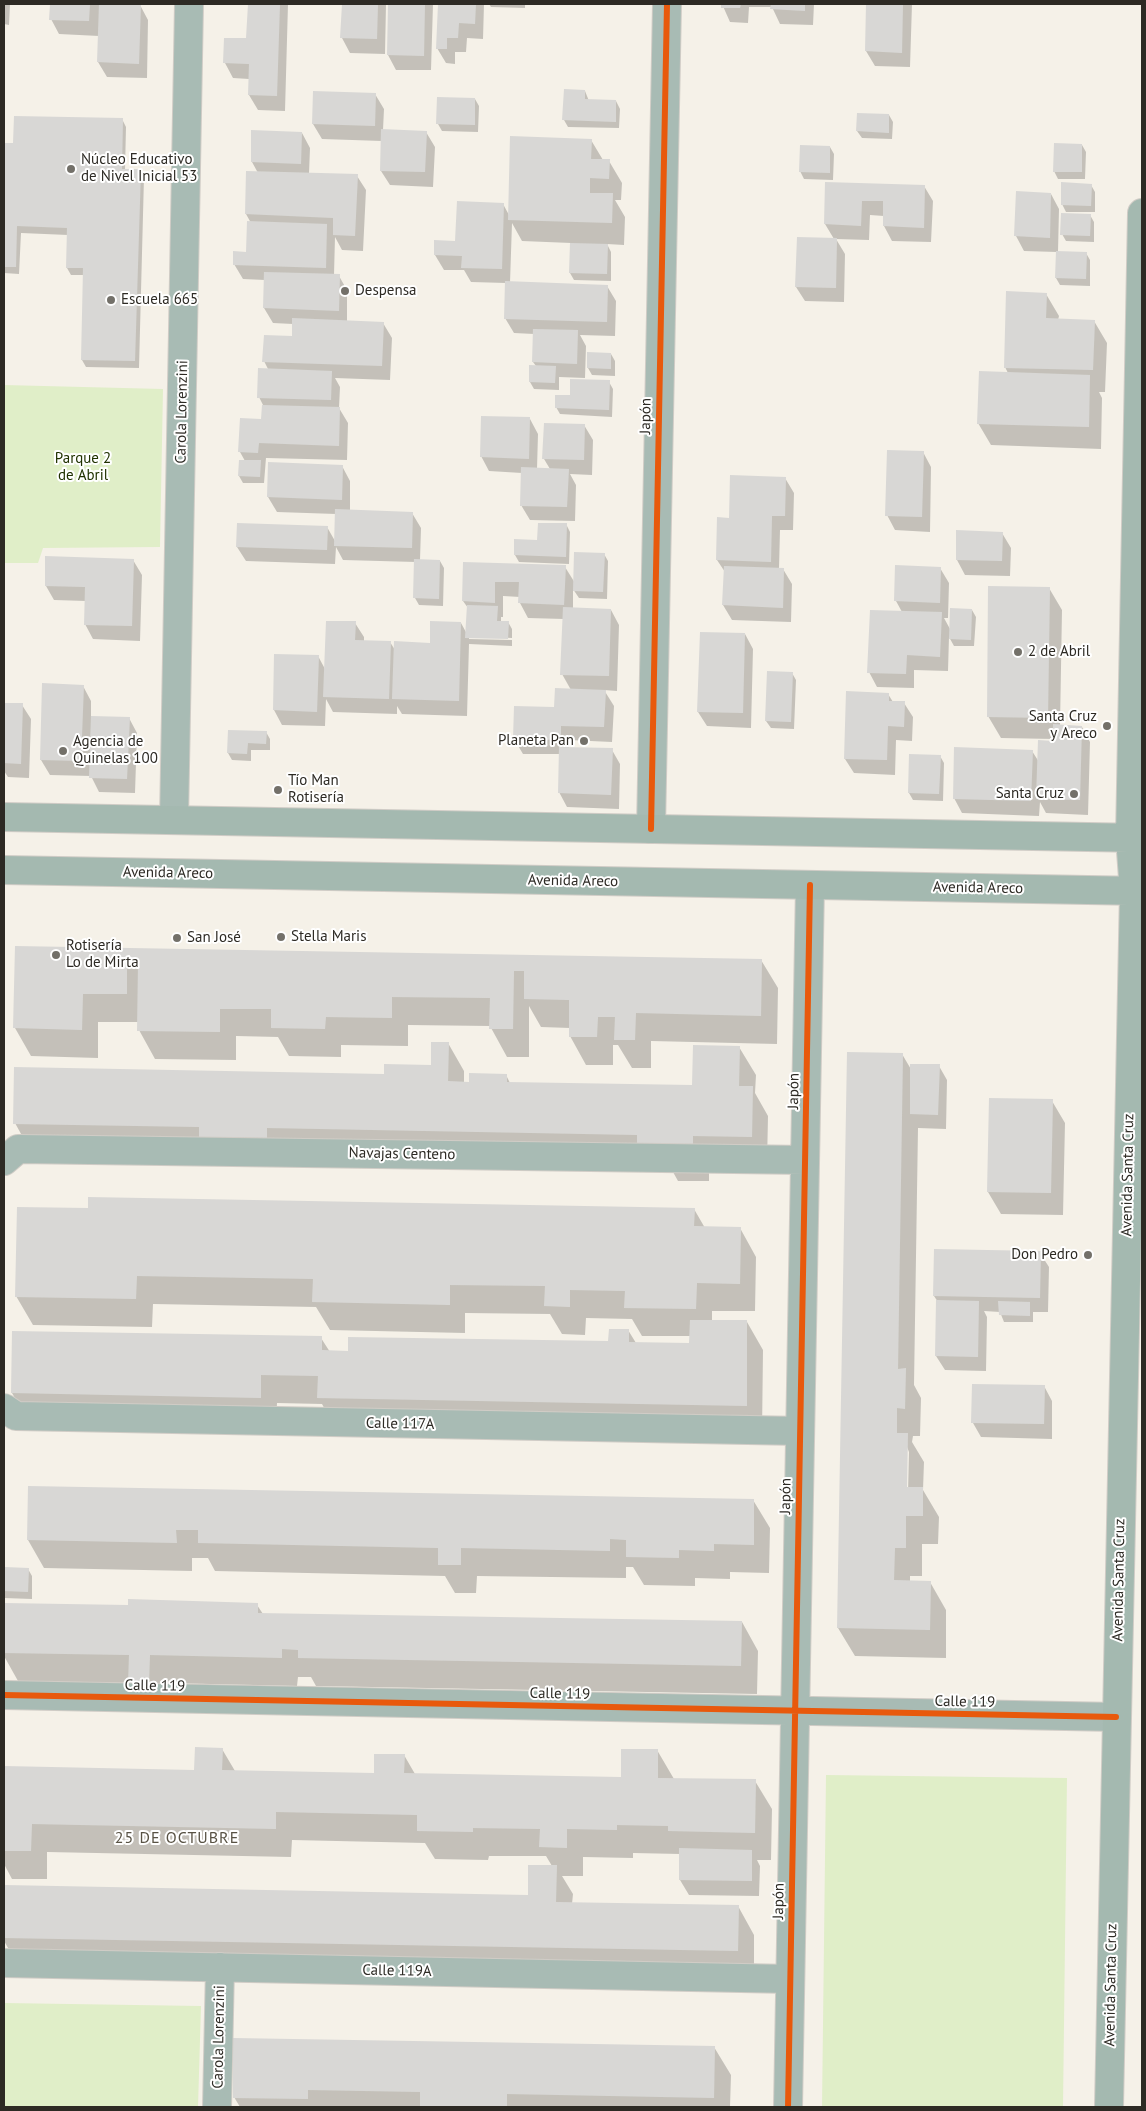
<!DOCTYPE html>
<meta charset="utf-8">
<style>
body{margin:0}
#map{position:relative;width:1146px;height:2111px;overflow:hidden;background:#f5f1e8;font-family:"PT Sans",sans-serif}
canvas{display:block}
.frame{position:absolute;inset:0;border:5px solid #2d2a24;pointer-events:none}
</style>
<div id="map">
<canvas width="1146" height="2111"></canvas>
<div class="frame"></div>
</div>
<script>
const g = document.querySelector('canvas').getContext('2d');
g.lineJoin = 'round';
function fillPath(path, color) {
  g.fillStyle = color;
  g.fill(path, 'evenodd');
}
function toPath(rows) {
  const path = new Path2D();
  for (const r of rows) {
    path.moveTo(r[0], r[1]);
    for (let i = 2; i < r.length; i += 2) path.lineTo(r[i], r[i + 1]);
  }
  return path;
}
function trace(path, color, width, dash) {
  g.strokeStyle = color;
  g.lineWidth = width;
  g.lineCap = dash ? 'butt' : 'round';
  g.setLineDash(dash || []);
  g.stroke(path);
}
function write(font, color, halo, rows, align = 'center') {
  g.font = font + ' "PT Sans",sans-serif';
  g.lineWidth = 4;
  g.setLineDash([]);
  g.textBaseline = 'middle';
  g.strokeStyle = halo;
  g.fillStyle = color;
  for (const [text, x, y, turn = 0] of rows) {
    g.save();
    g.translate(x, y);
    g.rotate((+turn || 0) * Math.PI / 180);
    g.textAlign = isNaN(turn) ? turn : align;
    if (halo) g.strokeText(text, 0, 0);
    g.fillText(text, 0, 0);
    g.restore();
  }
}
const green = toPath([
 [4,385,163,389,160,547,43,548,38,563,4,563],
 [826,1775,1067,1778,1063,2107,822,2107],
 [4,2003,201,2006,198,2107,4,2107]
]);
const shadow = toPath([
 [4,4,10,4,9,25,4,24],
 [51,4,140,5,148,20,147,78,107,77,98,62,99,36,59,34,51,19],
 [249,4,288,4,285,111,258,110,249,95,249,79,233,78,225,63,248,40],
 [343,4,386,4,385,54,350,53,342,38],
 [389,4,433,4,431,70,396,70,388,55],
 [439,4,484,4,483,39,467,38,466,52,455,52,455,64,446,63,437,48],
 [489,4,525,4,525,8,491,7],
 [722,4,814,4,813,25,780,24,772,7,749,7,748,23,730,22],
 [868,4,912,4,910,67,875,66,866,51],
 [585,91,589,101,616,101,620,109,619,128,568,127,564,120],
 [314,92,375,94,384,109,383,130,426,132,435,147,433,187,390,185,381,171,382,141,322,139,313,124],
 [475,99,479,106,478,132,442,131,438,124],
 [889,115,893,122,892,139,862,138,857,131],
 [122,119,126,127,125,170,140,170,144,177,139,368,86,367,82,360,84,275,71,275,67,268,68,235,21,233,19,274,4,273,4,144,14,145],
 [302,133,310,148,309,174,357,176,366,190,363,251,342,250,335,237,334,275,339,276,347,290,347,322,383,323,392,338,390,380,335,378,340,387,339,408,348,423,347,460,266,458,264,483,243,483,239,476,245,461,240,452,262,421,263,405,259,397,268,369,264,361,293,337,293,324,273,323,264,308,265,280,243,279,234,264,247,253,251,223,246,214,258,173,252,162],
 [591,140,603,160,609,161,622,183,621,200,615,200,625,217,624,245,607,244,611,252,611,281,574,280,570,273,571,243,522,241,512,223,510,283,607,286,616,301,615,336,580,335,586,346,585,378,559,377,559,390,534,389,530,382,536,366,533,362,534,334,514,333,505,318,506,283,471,282,464,270,444,270,435,255,456,243,503,204,509,215],
 [1082,145,1086,152,1085,179,1058,179,1054,171],
 [830,147,834,154,833,180,804,179,800,171],
 [826,183,924,186,933,201,931,242,892,241,884,226,884,216,870,215,869,240,836,239,845,254,844,302,805,301,796,287,834,239,825,224],
 [1091,185,1095,192,1095,212,1066,212,1062,204],
 [1051,194,1059,209,1058,252,1086,253,1090,260,1090,286,1060,285,1056,278,1057,252,1024,251,1016,236],
 [1090,215,1094,222,1094,242,1066,241,1062,234],
 [1046,294,1059,316,1058,320,1094,321,1107,343,1105,392,1099,392,1102,398,1101,449,991,445,978,423,1008,373,1005,367],
 [611,354,615,361,615,376,592,375,588,368],
 [609,382,613,389,612,417,560,414,556,407,571,396],
 [530,419,538,434,537,469,550,469,544,459,584,425,593,440,592,475,570,474,576,485,575,521,530,520,521,505,522,473,489,471,481,456],
 [923,452,931,467,930,532,895,530,887,515],
 [342,466,350,481,350,511,412,513,421,528,420,560,440,561,444,568,443,606,419,605,415,598,416,562,343,560,336,547,335,564,246,561,237,547,327,527,335,541,336,514,277,512,268,497],
 [785,478,794,493,793,530,780,530,779,569,783,569,792,584,791,622,732,620,723,605,725,572,717,560,730,519],
 [566,524,570,532,569,564,519,562,515,555],
 [1002,533,1011,548,1010,576,965,575,957,560],
 [604,554,608,561,607,599,579,598,573,589,573,609,611,610,619,625,617,691,604,690,614,706,612,742,569,740,569,748,612,750,620,764,619,809,567,807,559,792,560,754,523,754,514,739,555,708,571,690,562,674,564,619,528,618,520,603,520,597,503,596,503,617,501,617,501,622,508,622,512,629,512,638,469,636,469,639,512,640,512,646,469,644,467,716,402,714,397,706,397,714,333,712,326,699,325,726,282,725,274,710,318,656,325,669,355,623,364,637,364,641,390,642,395,650,431,644,461,623,467,634,468,608,463,601,464,563,565,567,575,583],
 [133,560,142,575,140,641,93,639,85,624,86,601,54,600,46,586],
 [940,568,949,583,948,618,944,618,950,629,972,610,976,617,974,646,954,646,949,637,948,671,914,670,914,688,877,687,869,672,902,612,896,601],
 [1049,588,1062,610,1060,726,1082,727,1090,742,1088,815,1046,813,1040,802,1039,816,962,813,954,798,1032,751,1039,762,1054,742,1054,739,1001,738,988,716],
 [745,634,753,649,751,728,707,726,698,712],
 [792,673,796,680,794,729,771,728,766,721],
 [83,686,91,701,91,717,129,718,137,733,135,793,99,792,91,776,50,775,41,760],
 [888,694,893,702,904,703,913,717,912,741,896,740,895,775,854,773,845,759],
 [4,704,22,705,31,719,29,778,8,777,4,771],
 [229,731,266,732,270,739,270,750,251,750,251,761,232,760,228,753],
 [940,756,944,763,943,801,913,800,909,793],
 [16,947,761,960,778,988,777,1044,651,1041,651,1068,632,1068,618,1045,613,1045,613,1065,586,1065,570,1036,570,1028,541,1027,529,1006,529,1057,507,1057,490,1026,408,1025,408,1046,341,1045,341,1057,289,1056,278,1037,236,1036,236,1060,155,1059,139,1030,139,1022,98,1022,98,1058,31,1056,15,1028],
 [448,1043,464,1071,464,1083,506,1075,510,1083,694,1086,739,1047,756,1075,755,1093,768,1116,767,1165,709,1164,709,1181,678,1181,673,1172,31,1152,15,1123,385,1075,432,1066],
 [848,1054,902,1054,912,1071,939,1066,947,1080,946,1129,918,1128,914,1385,921,1398,920,1436,913,1436,912,1442,924,1462,923,1490,939,1517,938,1544,922,1544,922,1576,910,1576,910,1581,930,1582,946,1610,946,1658,855,1656,838,1628],
 [907,1447,909,1452,908,1493,906,1493],
 [990,1100,1052,1101,1065,1123,1063,1215,1001,1214,988,1192],
 [18,1208,694,1209,705,1228,740,1228,756,1257,755,1311,712,1311,712,1321,747,1322,763,1350,762,1434,334,1426,322,1404,277,1403,276,1425,28,1421,12,1393,321,1338,330,1352,609,1342,628,1330,636,1343,690,1344,690,1336,642,1336,632,1319,586,1318,585,1335,562,1334,550,1314,465,1313,465,1333,330,1330,316,1307,153,1304,152,1327,33,1325,16,1296],
 [1040,1253,1049,1267,1048,1312,1033,1312,1033,1322,1004,1322,1000,1312,984,1311,987,1317,986,1371,945,1370,936,1356,938,1302,934,1296],
 [1044,1386,1052,1401,1052,1439,981,1437,973,1423],
 [29,1487,753,1500,770,1528,769,1573,730,1572,730,1579,695,1578,695,1586,644,1585,633,1567,626,1567,626,1578,477,1576,476,1593,455,1593,445,1576,215,1571,208,1558,192,1558,192,1571,44,1568,28,1540],
 [4,1569,28,1569,32,1576,32,1599,4,1598],
 [4,1604,130,1607,257,1605,263,1614,742,1622,758,1651,757,1694,316,1686,311,1677,298,1677,297,1686,166,1683,165,1712,129,1683,18,1681,4,1656],
 [222,1749,235,1771,375,1774,404,1755,415,1774,622,1778,657,1750,674,1779,755,1781,772,1809,771,1860,757,1860,760,1866,759,1896,689,1895,680,1880,680,1854,633,1853,633,1858,583,1857,583,1876,562,1876,573,1894,572,1904,738,1906,754,1935,754,1979,18,1965,4,1941,4,1887,529,1896,552,1866,546,1856,489,1856,488,1860,435,1859,425,1843,292,1840,291,1857,47,1852,47,1879,12,1879,4,1864,4,1767,195,1771],
 [714,2047,731,2075,730,2107,240,2107,234,2097]
]);
const building = toPath([
 [50,4,90,4,89,21,49,20],
 [99,4,141,4,139,64,97,62],
 [248,4,280,4,277,96,248,95,249,64,223,63,224,38,246,38],
 [342,4,378,4,377,39,340,38],
 [388,4,425,4,424,56,387,55],
 [438,4,476,4,475,24,459,23,458,38,447,38,447,49,436,49],
 [721,4,741,4,740,8,721,8],
 [771,4,805,4,805,11,770,9],
 [866,4,903,4,902,53,865,51],
 [564,89,585,90,585,99,616,100,616,122,562,120],
 [313,91,376,93,375,126,312,124],
 [437,97,475,98,475,125,436,124],
 [857,113,889,114,889,133,856,131],
 [14,116,123,118,122,169,141,169,135,361,81,360,83,268,66,268,67,228,17,226,16,267,4,267,4,143,13,143],
 [381,129,427,131,425,172,380,171],
 [251,130,302,132,301,164,251,162],
 [510,136,592,139,591,159,610,159,609,179,590,178,590,193,613,193,612,223,508,220],
 [1054,143,1082,144,1082,172,1053,172],
 [800,145,830,146,830,173,799,172],
 [246,171,358,174,355,236,333,235,333,218,245,214],
 [825,182,925,185,924,228,883,226,883,201,862,201,861,226,824,224],
 [1061,182,1092,184,1091,206,1061,205],
 [1016,191,1051,193,1050,238,1014,236],
 [457,201,504,203,502,269,461,268,462,256,434,255,434,240,455,241],
 [1061,213,1091,214,1090,236,1060,235],
 [247,221,327,224,326,268,233,265,233,251,246,252],
 [797,237,837,238,836,288,795,287],
 [570,243,608,244,607,274,569,273],
 [1056,251,1087,252,1086,279,1055,278],
 [264,272,340,274,339,311,263,308],
 [505,281,608,285,607,322,504,319],
 [1006,291,1047,293,1046,318,1095,320,1093,370,1004,368],
 [292,318,384,322,382,366,262,362,264,335,292,336],
 [533,329,578,330,577,364,532,362],
 [587,352,611,353,611,369,587,368],
 [529,365,556,366,555,383,529,382],
 [258,368,332,371,331,400,257,398],
 [979,371,1090,375,1089,427,977,424],
 [570,379,610,380,609,410,555,408,555,395,570,395],
 [262,405,340,407,339,446,259,443,258,453,238,452,240,418,261,419],
 [481,416,530,417,529,459,480,457],
 [544,423,585,424,584,460,542,459],
 [887,450,924,451,922,517,885,516],
 [239,460,261,460,260,477,238,476],
 [268,462,343,465,342,500,267,497],
 [521,467,569,469,567,507,520,506],
 [730,475,786,477,785,516,772,516,771,562,716,560,717,517,729,518],
 [335,509,413,512,412,548,334,546],
 [237,523,328,526,327,550,236,547],
 [538,523,567,523,566,557,514,555,514,539,537,540],
 [956,530,1003,532,1002,561,956,560],
 [574,552,605,553,603,592,573,591],
 [45,556,134,559,132,626,84,625,85,587,45,586],
 [414,559,440,560,439,599,413,598],
 [463,562,566,565,564,605,518,603,519,582,495,582,495,603,462,601],
 [895,565,941,567,940,603,894,601],
 [724,566,784,568,783,608,722,605],
 [988,586,1050,587,1048,718,987,717],
 [467,605,498,606,497,621,509,621,508,639,465,638],
 [563,607,611,609,609,676,560,675],
 [950,608,972,609,971,640,949,639],
 [870,610,942,612,940,657,907,655,906,674,867,673],
 [326,621,356,621,355,640,391,641,389,699,323,697],
 [430,621,461,622,459,701,392,699,394,641,430,643],
 [700,632,745,633,743,713,697,712],
 [274,654,319,655,317,712,273,710],
 [767,671,793,672,791,722,765,721],
 [42,683,84,685,81,761,40,760],
 [555,688,606,690,604,727,561,726,561,740,513,739,514,706,554,707],
 [846,691,889,693,889,701,905,701,904,727,888,726,887,760,844,759],
 [4,703,23,703,21,764,4,763],
 [91,716,130,717,127,779,89,778],
 [1053,724,1082,726,1080,800,1036,799,1038,740,1053,741],
 [228,730,267,731,266,744,248,743,247,754,227,753],
 [559,747,613,748,611,795,558,793],
 [954,747,1033,750,1031,801,953,799],
 [909,754,941,755,939,794,908,793],
 [15,946,762,959,761,1016,636,1013,635,1040,614,1040,615,1017,598,1017,597,1037,569,1037,569,1000,524,999,524,971,514,971,513,1029,489,1029,490,998,392,997,392,1018,326,1017,325,1029,271,1028,271,1009,220,1009,220,1032,137,1031,138,966,127,965,127,994,83,994,82,1030,13,1028],
 [431,1042,449,1042,448,1081,469,1082,469,1073,507,1074,507,1082,692,1085,693,1045,740,1046,739,1086,753,1086,752,1137,693,1136,693,1153,661,1144,637,1144,637,1135,267,1128,267,1138,199,1137,199,1127,13,1124,14,1067,384,1074,384,1064,431,1065],
 [847,1052,903,1053,898,1369,906,1368,905,1409,897,1408,897,1433,908,1433,907,1487,923,1487,923,1516,906,1516,906,1548,895,1548,894,1580,931,1581,930,1630,837,1628],
 [910,1064,940,1064,938,1115,910,1114],
 [989,1098,1053,1099,1051,1193,987,1192],
 [88,1197,695,1208,694,1226,741,1227,740,1284,697,1283,696,1309,624,1308,625,1291,570,1290,570,1307,544,1306,545,1286,450,1285,450,1305,312,1302,313,1279,137,1276,136,1299,15,1297,17,1207,88,1208],
 [934,1249,1041,1251,1040,1298,933,1296],
 [936,1300,979,1301,978,1357,935,1356],
 [998,1301,1030,1302,1030,1316,999,1315],
 [690,1320,747,1320,747,1406,317,1398,318,1376,261,1375,261,1398,11,1393,12,1331,322,1336,322,1350,348,1351,348,1337,608,1341,609,1329,629,1329,629,1342,689,1343],
 [972,1384,1045,1385,1044,1424,971,1423],
 [28,1486,754,1499,754,1545,714,1544,714,1551,679,1550,679,1558,626,1557,626,1540,610,1539,610,1551,461,1548,461,1565,438,1565,438,1548,198,1543,198,1530,176,1530,177,1543,27,1540],
 [4,1567,29,1568,28,1592,4,1591],
 [128,1599,258,1603,258,1613,742,1621,741,1666,298,1658,298,1650,282,1649,282,1658,150,1655,149,1684,128,1684,129,1655,4,1653,4,1603,128,1605],
 [195,1747,223,1748,222,1770,374,1773,374,1754,405,1754,404,1773,621,1777,621,1749,658,1749,658,1778,756,1779,755,1833,668,1831,668,1826,617,1825,617,1830,567,1829,567,1848,539,1847,540,1829,473,1828,473,1832,417,1831,417,1815,276,1812,276,1829,32,1824,31,1851,4,1851,4,1766,194,1770],
 [679,1848,752,1850,752,1881,679,1880],
 [528,1865,557,1865,556,1902,739,1905,738,1951,4,1938,4,1885,528,1895],
 [233,2038,715,2046,714,2098,507,2094,507,2107,420,2107,420,2092,308,2090,308,2099,233,2098]
]);
const street = toPath([
 [174,820,189,4],
 [651,829,667,4],
 [4,1161,18,1149,805,1160],
 [4,1408,16,1416,800,1431],
 [4,1695,1116,1717],
 [4,1963,790,1979],
 [217,2107,220,1967],
 [788,2107,810,885]
]);
const secondary = toPath([
 [4,817,1142,838],
 [4,870,1142,891],
 [1109,2107,1134,891,1130,838,1142,213]
]);
const cycleway = toPath([
 [651,829,667,4],
 [4,1695,1116,1717],
 [788,2107,810,885]
]);
const markers = [
 [71,169,5,"#737069"],
 [345,291,5,"#737069"],
 [111,300,5,"#737069"],
 [1018,652,5,"#737069"],
 [1107,726,5,"#737069"],
 [584,741,5,"#737069"],
 [63,751,5,"#737069"],
 [278,790,5,"#737069"],
 [1074,794,5,"#737069"],
 [281,937,5,"#737069"],
 [177,938,5,"#737069"],
 [56,955,5,"#737069"],
 [1088,1255,5,"#737069"]
];
const poiNames = [
 ["Núcleo Educativo",81,160],
 ["de Nivel Inicial 53",81,177],
 ["Despensa",355,291],
 ["Escuela 665",121,300],
 ["2 de Abril",1028,652],
 ["Santa Cruz",1097,717,"right"],
 ["y Areco",1097,734,"right"],
 ["Planeta Pan",574,741,"right"],
 ["Agencia de",73,742],
 ["Quinelas 100",73,759],
 ["Tío Man",288,781],
 ["Rotisería",288,798],
 ["Santa Cruz",1064,794,"right"],
 ["Stella Maris",291,937],
 ["San José",187,938],
 ["Rotisería",66,946],
 ["Lo de Mirta",66,963],
 ["Don Pedro",1078,1255,"right"]
];
const streetNames = [
 ["Carola Lorenzini",182,412,-89],
 ["Japón",646,416,-89],
 ["Avenida Areco",168,873,1],
 ["Avenida Areco",573,881,1],
 ["Avenida Areco",978,888,1],
 ["Japón",794,1091,-89],
 ["Navajas Centeno",402,1154,1],
 ["Avenida Santa Cruz",1128,1175,-89],
 ["Calle 117A",400,1424,1],
 ["Japón",786,1496,-89],
 ["Avenida Santa Cruz",1119,1580,-89],
 ["Calle 119",155,1686,1],
 ["Calle 119",560,1694,1],
 ["Calle 119",965,1702,1],
 ["Japón",779,1901,-89],
 ["Calle 119A",397,1971,1],
 ["Avenida Santa Cruz",1111,1985,-89],
 ["Carola Lorenzini",219,2037,-89]
];
const parkNames = [
 ["Parque 2",83,459],
 ["de Abril",83,476]
];
const neighbourhoodNames = [
 ["25 DE OCTUBRE",177,1838]
];
fillPath(green, '#e0eec8');
fillPath(shadow, '#0003');
fillPath(building, '#d8d7d5');
trace(street, '#d0ccc6', 30);
trace(secondary, '#d0ccc6', 30);
trace(street, '#a8bbb4', 28);
trace(secondary, '#a4b9b0', 28);
trace(cycleway, '#e8590c', 6);
for (const [x, y, r, color] of markers) {
  const dot = new Path2D();
  dot.arc(x, y, r, 0, 2 * Math.PI);
  g.fillStyle = color;
  g.fill(dot);
  trace(dot, '#fff', 2);
}
write('15px', '#2d2a24', '#fff', poiNames, 'left');
write('15px', '#2d2a24', '#fff', streetNames);
write('15px', '#203200', '#fff', parkNames);
g.letterSpacing = '1px';
write('16px', '#585244', '#fff', neighbourhoodNames);
g.letterSpacing = '0px';
</script>
